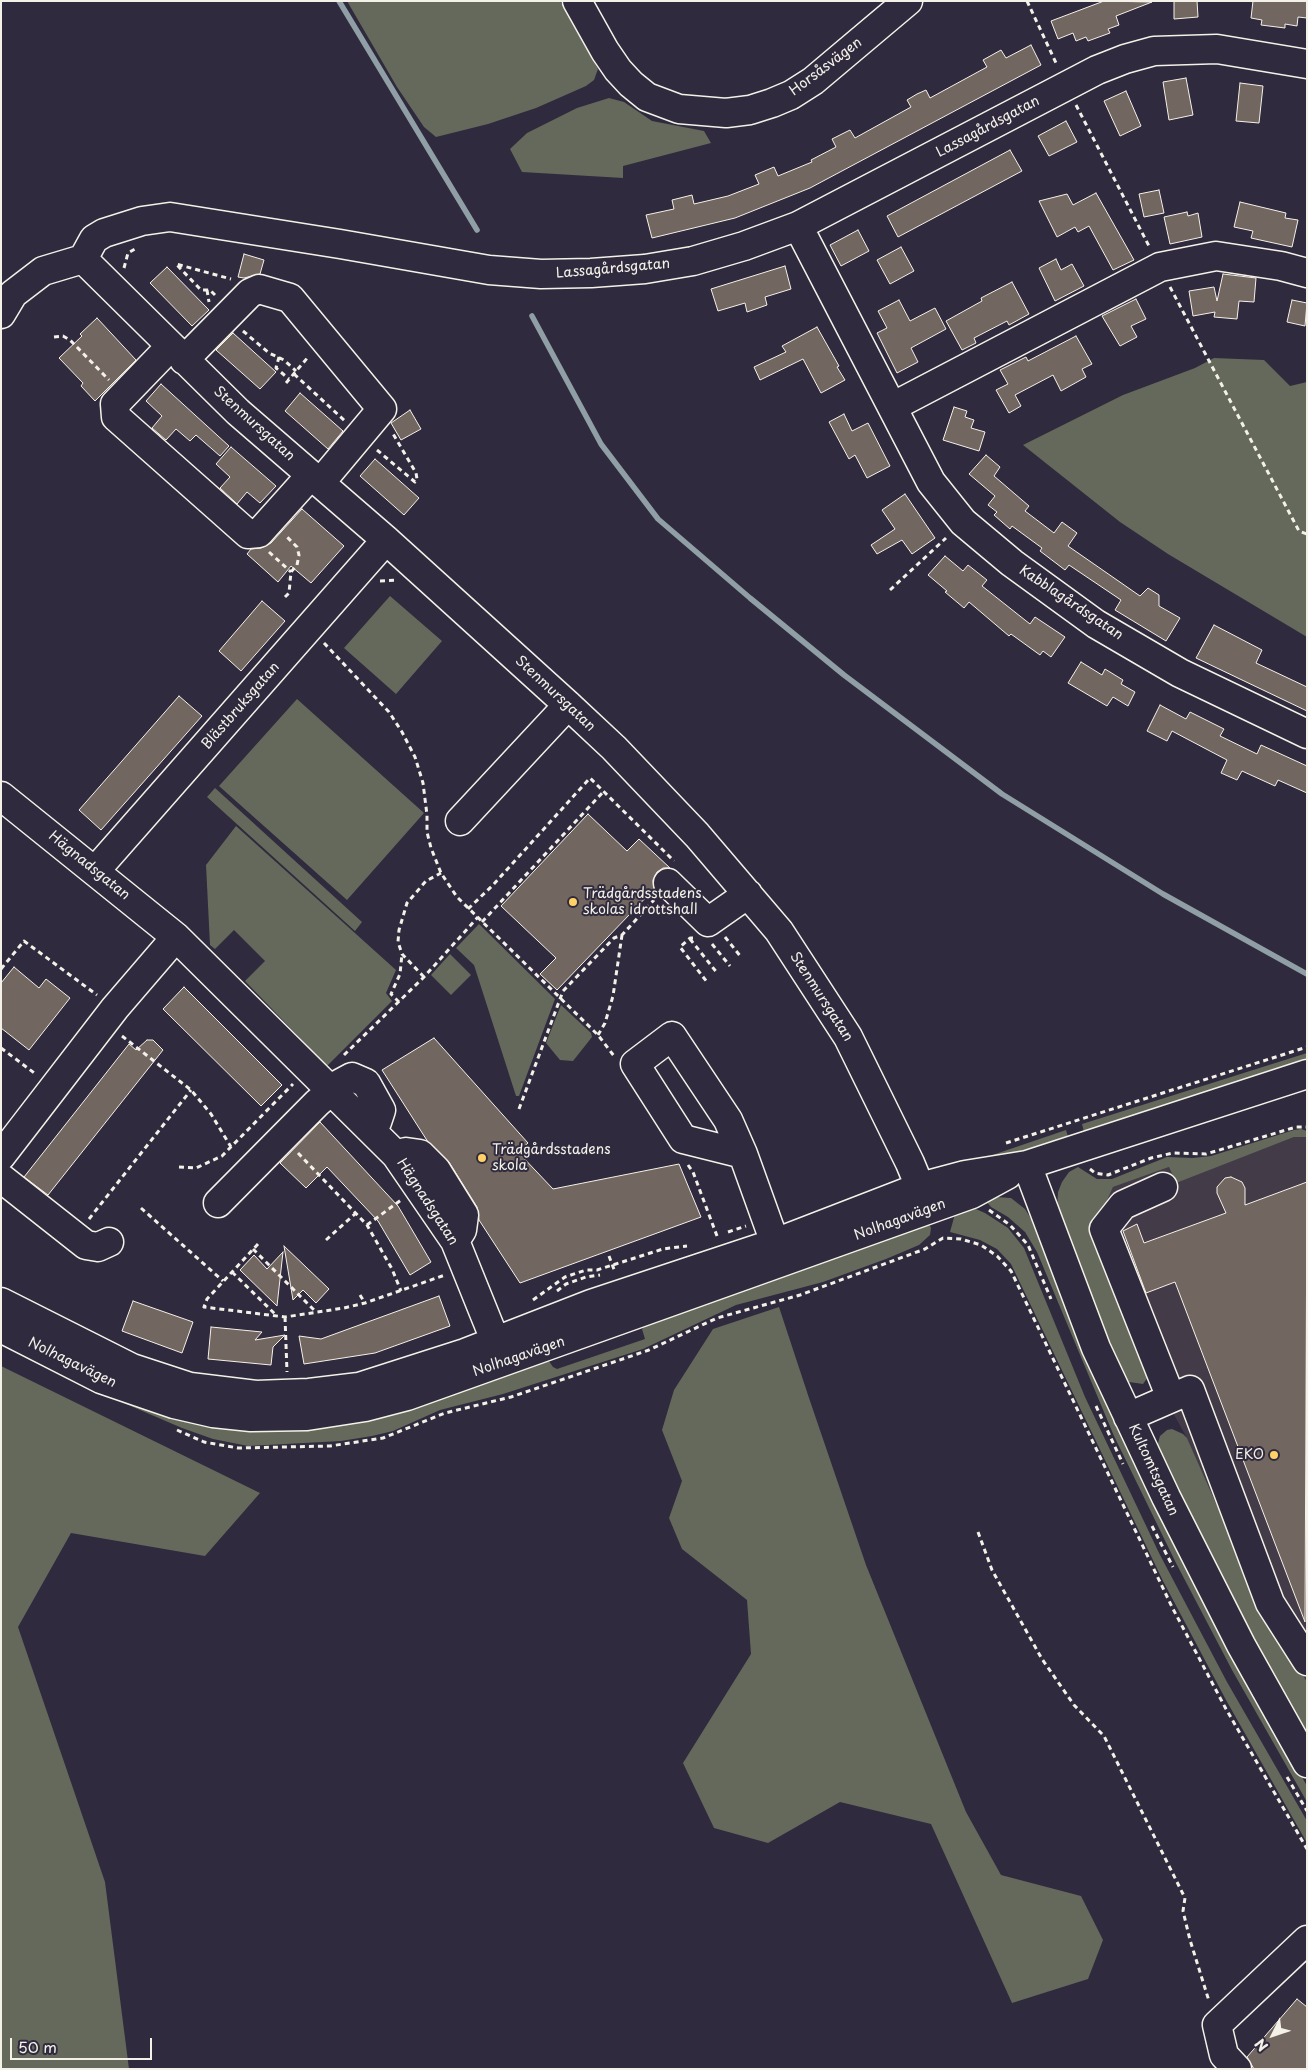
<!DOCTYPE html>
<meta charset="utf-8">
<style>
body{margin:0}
#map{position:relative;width:1308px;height:2070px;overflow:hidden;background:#2f2a3d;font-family:"Playpen Sans",sans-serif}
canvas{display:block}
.frame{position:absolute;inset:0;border:2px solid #f4f1e8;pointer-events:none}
.north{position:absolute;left:1248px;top:2010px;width:50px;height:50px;-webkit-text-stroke:4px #2f2a3d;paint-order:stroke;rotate:229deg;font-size:14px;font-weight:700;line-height:20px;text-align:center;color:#f4f1e8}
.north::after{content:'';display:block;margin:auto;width:18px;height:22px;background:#f4f1e8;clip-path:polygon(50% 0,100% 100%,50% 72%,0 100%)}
.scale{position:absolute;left:10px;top:2038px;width:142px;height:22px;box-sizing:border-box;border:2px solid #f4f1e8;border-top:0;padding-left:6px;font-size:15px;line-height:18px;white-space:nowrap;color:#f4f1e8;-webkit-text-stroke:4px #2f2a3d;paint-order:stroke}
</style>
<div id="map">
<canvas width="1308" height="2070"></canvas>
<div class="frame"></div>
<div class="north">N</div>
<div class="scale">50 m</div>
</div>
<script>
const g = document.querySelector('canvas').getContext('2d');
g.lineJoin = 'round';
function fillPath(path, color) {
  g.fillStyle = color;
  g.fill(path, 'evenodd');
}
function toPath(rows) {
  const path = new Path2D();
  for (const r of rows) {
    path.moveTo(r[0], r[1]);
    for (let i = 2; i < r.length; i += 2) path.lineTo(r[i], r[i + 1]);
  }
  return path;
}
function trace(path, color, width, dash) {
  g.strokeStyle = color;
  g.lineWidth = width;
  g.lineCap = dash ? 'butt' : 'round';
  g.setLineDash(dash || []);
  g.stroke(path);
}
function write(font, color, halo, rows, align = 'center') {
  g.font = font + ' "Playpen Sans",sans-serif';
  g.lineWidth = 4;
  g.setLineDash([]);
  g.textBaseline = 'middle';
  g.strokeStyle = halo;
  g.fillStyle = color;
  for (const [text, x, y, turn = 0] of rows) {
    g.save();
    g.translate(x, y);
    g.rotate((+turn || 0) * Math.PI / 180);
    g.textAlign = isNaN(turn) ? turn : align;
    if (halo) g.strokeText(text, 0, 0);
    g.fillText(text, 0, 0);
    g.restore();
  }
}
const built = toPath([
 [1294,1137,1307,1137,1307,1682,1258,1598,1187,1438,1148,1368,1096,1226,1113,1187,1169,1167,1175,1182]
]);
const green = toPath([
 [347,1,560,1,598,69,594,80,586,86,536,108,488,124,436,137,424,127,397,87],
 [609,98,624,102,652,121,704,131,711,143,623,166,623,178,522,172,510,149,527,133,577,108],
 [1214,358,1264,360,1290,386,1307,382,1307,637,1168,554,1120,522,1023,445,1123,395,1195,368],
 [390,596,442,641,396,694,344,648],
 [297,699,424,813,347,900,219,786],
 [215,788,362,922,355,931,207,797],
 [236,826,396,970,386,993,392,1001,327,1066,245,981,265,961,234,930,215,949,210,945,206,865],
 [479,924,555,999,519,1096,516,1096,474,965,456,948],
 [450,954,471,975,451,995,431,975],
 [561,1005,591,1033,592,1037,573,1061,560,1060,546,1043],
 [1307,1053,1307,1062,1084,1132,1082,1124],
 [1301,1129,1307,1131,1307,1137,1294,1137,1176,1183,1169,1167,1113,1187,1096,1226,1148,1377,1143,1384,1129,1382,1121,1376,1057,1210,1058,1192,1062,1182,1069,1172,1078,1167,1097,1179,1112,1179,1167,1157,1193,1158,1211,1156,1294,1130],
 [1066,1130,1068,1137,971,1169,969,1163],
 [995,1197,1011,1198,1025,1209,1036,1227,1102,1389,1219,1627,1307,1786,1307,1802,1232,1670,1176,1563,1114,1436,1037,1252,1025,1232,1008,1217,991,1207,985,1200],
 [969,1206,985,1213,1008,1228,1024,1248,1085,1397,1159,1553,1227,1682,1307,1821,1307,1843,1226,1700,1163,1581,1011,1264,997,1249,980,1240,950,1232,955,1214],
 [927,1219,931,1228,930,1235,919,1245,886,1259,823,1282,736,1305,643,1349,503,1394,440,1410,393,1431,372,1436,341,1441,248,1446,213,1439,182,1428,105,1395,1,1343,147,1404,544,1354,553,1367,557,1369,645,1339,642,1329,666,1311],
 [779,1307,809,1398,866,1565,966,1812,1001,1875,1081,1896,1103,1940,1088,1979,1012,2003,931,1824,840,1802,768,1843,714,1828,683,1763,751,1654,747,1600,682,1549,669,1518,682,1481,662,1430,674,1390,713,1329],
 [1,1366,260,1493,205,1556,71,1533,18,1627,105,1882,129,2069,1,2069],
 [1172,1429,1183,1434,1187,1438,1258,1598,1307,1682,1307,1740,1285,1701,1156,1450,1160,1436,1167,1430]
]);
const stream = toPath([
 [339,1,477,230],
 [532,316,601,444,658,519,750,598,844,675,1002,794,1163,894,1307,974]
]);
const building = toPath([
 [1104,1,1152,2,1116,16,1119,25,1108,29,1110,33,1088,41,1086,37,1076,41,1073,33,1058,39,1051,21,1104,1],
 [1174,1,1197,1,1198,17,1174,19,1174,1],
 [1253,1,1307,1,1307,18,1298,17,1297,26,1285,24,1285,28,1261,25,1262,20,1251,18,1253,1],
 [1031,45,1041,65,810,188,735,218,652,238,646,215,674,209,672,200,692,195,694,204,728,196,759,184,755,175,774,167,778,176,812,162,811,160,836,147,832,139,850,130,855,138,911,107,907,100,917,94,926,90,930,98,987,67,983,60,1001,50,1006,58,1031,45],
 [1186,78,1193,115,1169,120,1163,82,1186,78],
 [1240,83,1263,86,1259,123,1236,121,1240,83],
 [1126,91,1141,126,1120,136,1104,101,1126,91],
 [1066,121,1077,142,1049,156,1038,136,1066,121],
 [1010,150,1022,171,898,237,887,216,1010,150],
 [1159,190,1164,213,1144,217,1139,194,1159,190],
 [1096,193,1134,260,1113,270,1089,226,1078,232,1075,227,1057,237,1039,201,1067,194,1073,205,1096,193],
 [1240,202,1286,213,1285,218,1298,220,1292,247,1251,238,1253,231,1234,227,1240,202],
 [1187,212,1188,216,1198,213,1202,237,1170,244,1164,217,1187,212],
 [858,230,869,251,841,266,830,245,858,230],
 [901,247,914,271,890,284,877,260,901,247],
 [244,254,264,260,260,274,244,278,238,277,244,254],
 [1056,259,1061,270,1072,264,1084,286,1055,301,1039,268,1056,259],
 [785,266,791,289,765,297,767,305,747,312,745,303,718,311,711,289,785,266],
 [167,267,209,310,192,326,150,283,167,267],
 [1223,274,1256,278,1254,302,1239,301,1237,319,1214,317,1215,312,1193,316,1189,291,1214,287,1217,301,1223,274],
 [1012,282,1029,314,1009,325,1007,321,974,338,976,343,962,350,946,321,982,301,981,298,1012,282],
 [1136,299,1146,319,1131,326,1137,337,1120,346,1102,316,1136,299],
 [899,300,910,321,935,308,946,329,911,348,918,362,897,373,877,333,887,328,878,311,899,300],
 [1292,300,1307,303,1305,326,1287,322,1292,300],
 [97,318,136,360,95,401,81,386,83,383,59,358,82,336,80,334,97,318],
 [817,327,839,366,837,367,845,380,821,393,803,359,760,380,754,367,786,352,782,346,817,327],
 [233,333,276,372,260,389,216,350,233,333],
 [1076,336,1092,364,1082,369,1086,377,1061,391,1053,375,1015,395,1021,406,1009,413,996,390,1008,384,1000,370,1026,357,1028,361,1076,336],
 [161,384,229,446,220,456,196,435,190,441,176,429,166,440,152,428,162,416,146,401,161,384],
 [300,393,343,431,328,449,285,411,300,393],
 [954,407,967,411,965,417,974,420,971,428,985,432,979,451,943,440,954,407],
 [410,410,421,429,401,440,391,423,410,410],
 [844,414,852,431,868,423,890,466,867,478,855,455,849,459,829,422,844,414],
 [231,447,276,486,260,503,247,492,237,504,220,488,230,477,216,464,231,447],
 [986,455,1000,467,994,476,1029,506,1025,511,1054,533,1062,522,1077,533,1068,546,1140,596,1148,588,1159,595,1159,606,1180,618,1166,641,1115,610,1121,600,1069,565,1065,570,1040,551,1042,548,1012,526,1010,529,994,515,997,512,988,505,995,496,969,474,986,455],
 [375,459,419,498,404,515,360,476,375,459],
 [905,494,935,538,912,554,902,540,877,554,871,545,895,529,882,510,905,494],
 [302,509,344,546,311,583,291,566,278,582,247,554,251,549,261,548,271,543,302,509],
 [945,556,963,571,968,565,987,580,982,586,1030,624,1035,617,1065,637,1051,657,1043,651,1040,655,1011,634,1009,636,969,602,964,608,945,592,947,591,928,575,945,556],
 [262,601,285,621,241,671,219,651,262,601],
 [1214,625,1262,650,1256,663,1307,687,1307,711,1196,658,1214,625],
 [1081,662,1102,675,1105,669,1123,680,1121,684,1135,692,1128,706,1113,697,1107,706,1068,683,1081,662],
 [179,696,202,716,101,830,79,810,179,696],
 [1160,705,1186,719,1190,712,1224,729,1220,736,1257,754,1261,745,1307,766,1307,793,1278,780,1275,786,1242,771,1237,780,1221,773,1227,760,1172,731,1167,741,1147,731,1160,705],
 [588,814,627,851,639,839,670,868,663,868,657,872,653,880,654,889,557,990,540,974,556,958,501,906,588,814],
 [14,967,39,988,46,979,70,998,29,1050,1,1028,1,983,14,967],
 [184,987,282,1085,261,1106,163,1009,184,987],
 [434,1038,528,1143,518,1152,553,1189,679,1164,701,1217,520,1283,479,1220,477,1207,449,1162,428,1142,382,1070,434,1038],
 [147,1040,153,1040,163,1050,48,1195,24,1177,129,1044,136,1050,147,1040],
 [320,1122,398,1206,431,1262,410,1275,378,1221,327,1167,306,1188,280,1163,320,1122],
 [1231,1177,1242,1182,1245,1188,1245,1205,1307,1182,1305,1622,1175,1282,1146,1293,1123,1231,1137,1224,1144,1243,1226,1213,1217,1193,1217,1187,1225,1178,1231,1177],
 [284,1246,329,1289,316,1303,303,1290,293,1300,284,1246],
 [283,1252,277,1306,240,1270,254,1255,267,1269,283,1252],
 [439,1296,450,1326,375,1353,304,1364,299,1336,321,1339,439,1296],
 [133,1301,193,1322,182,1353,122,1331,133,1301],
 [211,1327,262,1332,255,1340,285,1335,273,1347,271,1365,208,1359,211,1327],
 [1297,1999,1307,2007,1307,2069,1254,2069,1247,2057,1297,1999]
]);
const path = toPath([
 [1027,1,1057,65],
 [1076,105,1150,248],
 [124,268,128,253,135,249],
 [1170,287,1299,531,1307,534],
 [207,290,209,302],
 [215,295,210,290,201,290,176,264,231,279],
 [243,331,269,353,284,360,296,371],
 [54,337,63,336,70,340,109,380],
 [279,357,276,368,289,379],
 [294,374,345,421],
 [286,383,309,356],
 [377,450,415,482,417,479,416,473,392,432],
 [269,552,291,572],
 [380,581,397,580],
 [890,590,946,538],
 [285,597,289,593,291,572,297,565,299,555,297,547,286,536],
 [324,643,389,712,402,732,415,757,423,783,427,815,427,832,431,848,441,873,457,897,598,1035,614,1056],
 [468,909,493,885,590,778,674,861],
 [482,922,604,791],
 [725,937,741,957],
 [693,938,690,938,680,947,707,982],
 [690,939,718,974],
 [712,944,730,966],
 [1,969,24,941,97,995],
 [424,977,402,954,398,942,399,930,407,903,426,881,441,873],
 [399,1002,391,994,400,974,402,954],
 [598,1035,605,1023,613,996,622,935],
 [122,1036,191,1090,211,1114,231,1147],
 [1,1048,37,1075],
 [344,1055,424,977,478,917],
 [519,1109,563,991,614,938,622,935,654,900],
 [1006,1143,1307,1047],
 [298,1153,367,1225,392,1269,401,1291],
 [688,1165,693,1172,717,1236],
 [179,1167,196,1168,222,1156,293,1084],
 [1090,1169,1095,1173,1108,1175,1151,1158,1173,1153,1206,1154,1296,1127,1307,1127],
 [141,1208,223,1281],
 [989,1210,1010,1225,1028,1245,1051,1299],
 [89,1219,191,1090],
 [367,1225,401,1200],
 [728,1232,746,1226],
 [326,1240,356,1213],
 [258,1244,207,1299,204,1307,285,1317,344,1308,365,1303,445,1275],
 [253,1249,316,1312],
 [609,1256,615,1272],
 [232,1272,276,1315],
 [557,1291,566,1284,586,1277,600,1275],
 [360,1295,365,1303],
 [533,1300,565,1277,586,1270,597,1270,663,1249,687,1246],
 [285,1317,287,1372],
 [1096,1406,1123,1464],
 [177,1430,204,1442,238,1448,330,1446,383,1438,445,1413,511,1397,649,1350,717,1318,800,1295,925,1249,943,1238,961,1239,981,1245,997,1256,1011,1271,1172,1607,1226,1709,1307,1849],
 [1152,1526,1173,1567],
 [978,1532,992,1570,1042,1659,1074,1705,1104,1736,1185,1898,1183,1911,1190,1940,1209,2001],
 [1287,1777,1307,1811]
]);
const minor = toPath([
 [577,1,605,51,618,70,631,84,647,97,679,109,726,113,750,110,772,103,791,95,813,81,908,1],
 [798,226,931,482,963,522,1012,563,1096,624,1180,673,1307,734],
 [83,259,238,412,386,540,568,705,614,748,697,835,779,931,848,1037,910,1163,929,1209],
 [1,314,13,294,43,271,83,259,94,239,104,233,142,221,170,217,340,244,489,270,541,274,591,273,645,269,693,261,744,246,798,226,1097,70,1125,59,1154,51,1217,49,1307,64],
 [171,346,115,404,116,417,248,534,259,533,311,475],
 [184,360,250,293,259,289,290,298,382,409,320,483],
 [892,407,1160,267,1216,256,1281,266,1307,273],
 [1,796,176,937,396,1155,455,1241,501,1355],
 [460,821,568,705],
 [95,871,386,540],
 [668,883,708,922,748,894],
 [743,1154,683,1139,635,1064,672,1036,728,1120,743,1154,775,1243],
 [396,1155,406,1152,420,1154,436,1170,464,1215,462,1230,455,1241],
 [1,1156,115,1008,176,937],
 [1027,1165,1096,1348,1166,1497,1241,1645,1307,1763],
 [1,1178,86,1245,98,1247,109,1242],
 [1163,1187,1123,1205,1104,1229,1171,1398],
 [218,1203,317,1103,339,1084,352,1077,366,1083,381,1110,377,1122,370,1129],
 [1,1302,132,1368,190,1387,256,1395,309,1393,359,1387,465,1353,591,1304,775,1243,920,1187,965,1175,1027,1165,1307,1074],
 [1,1328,101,1379,174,1404,213,1413,251,1417,307,1416,365,1407,407,1396,972,1194,1007,1175],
 [1128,1417,1190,1390,1270,1603,1307,1661],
 [1237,2069,1224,2055,1217,2025,1307,1940]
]);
const markers = [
 [573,902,5,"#ffd166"],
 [482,1158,5,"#ffd166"],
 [1274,1455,5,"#ffd166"]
];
const streetNames = [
 ["Horsåsvägen",826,67,-37],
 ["Lassagårdsgatan",988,127,-28],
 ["Lassagårdsgatan",613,269,-5],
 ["Stenmursgatan",254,424,42],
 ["Kabblagårdsgatan",1071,603,34],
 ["Stenmursgatan",555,694,43],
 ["Blästbruksgatan",241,706,-49],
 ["Hägnadsgatan",89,866,39],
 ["Stenmursgatan",821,997,57],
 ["Hägnadsgatan",427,1202,57],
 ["Nolhagavägen",900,1220,-20],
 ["Nolhagavägen",519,1357,-19],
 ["Nolhagavägen",72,1363,26],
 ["Kultomtsgatan",1153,1470,65]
];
const poiNames = [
 ["Trädgårdsstadens",583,894],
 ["skolas idrottshall",583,910],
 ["Trädgårdsstadens",492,1150],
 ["skola",492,1166],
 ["EKO",1264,1455,"right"]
];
fillPath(built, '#433c48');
fillPath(green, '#64695b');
trace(stream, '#909ea5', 5.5);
fillPath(building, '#726660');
trace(building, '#f4f1e8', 1);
trace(minor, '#f4f1e8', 31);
trace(path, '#f4f1e8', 3, [5, 4]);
trace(minor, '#2f2a3d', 28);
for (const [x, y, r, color] of markers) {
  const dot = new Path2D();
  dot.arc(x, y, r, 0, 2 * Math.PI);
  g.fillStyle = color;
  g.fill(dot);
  trace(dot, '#2f2a3d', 2);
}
write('14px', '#f4f1e8', '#2f2a3d', streetNames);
write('14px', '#f4f1e8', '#2f2a3d', poiNames, 'left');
</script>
